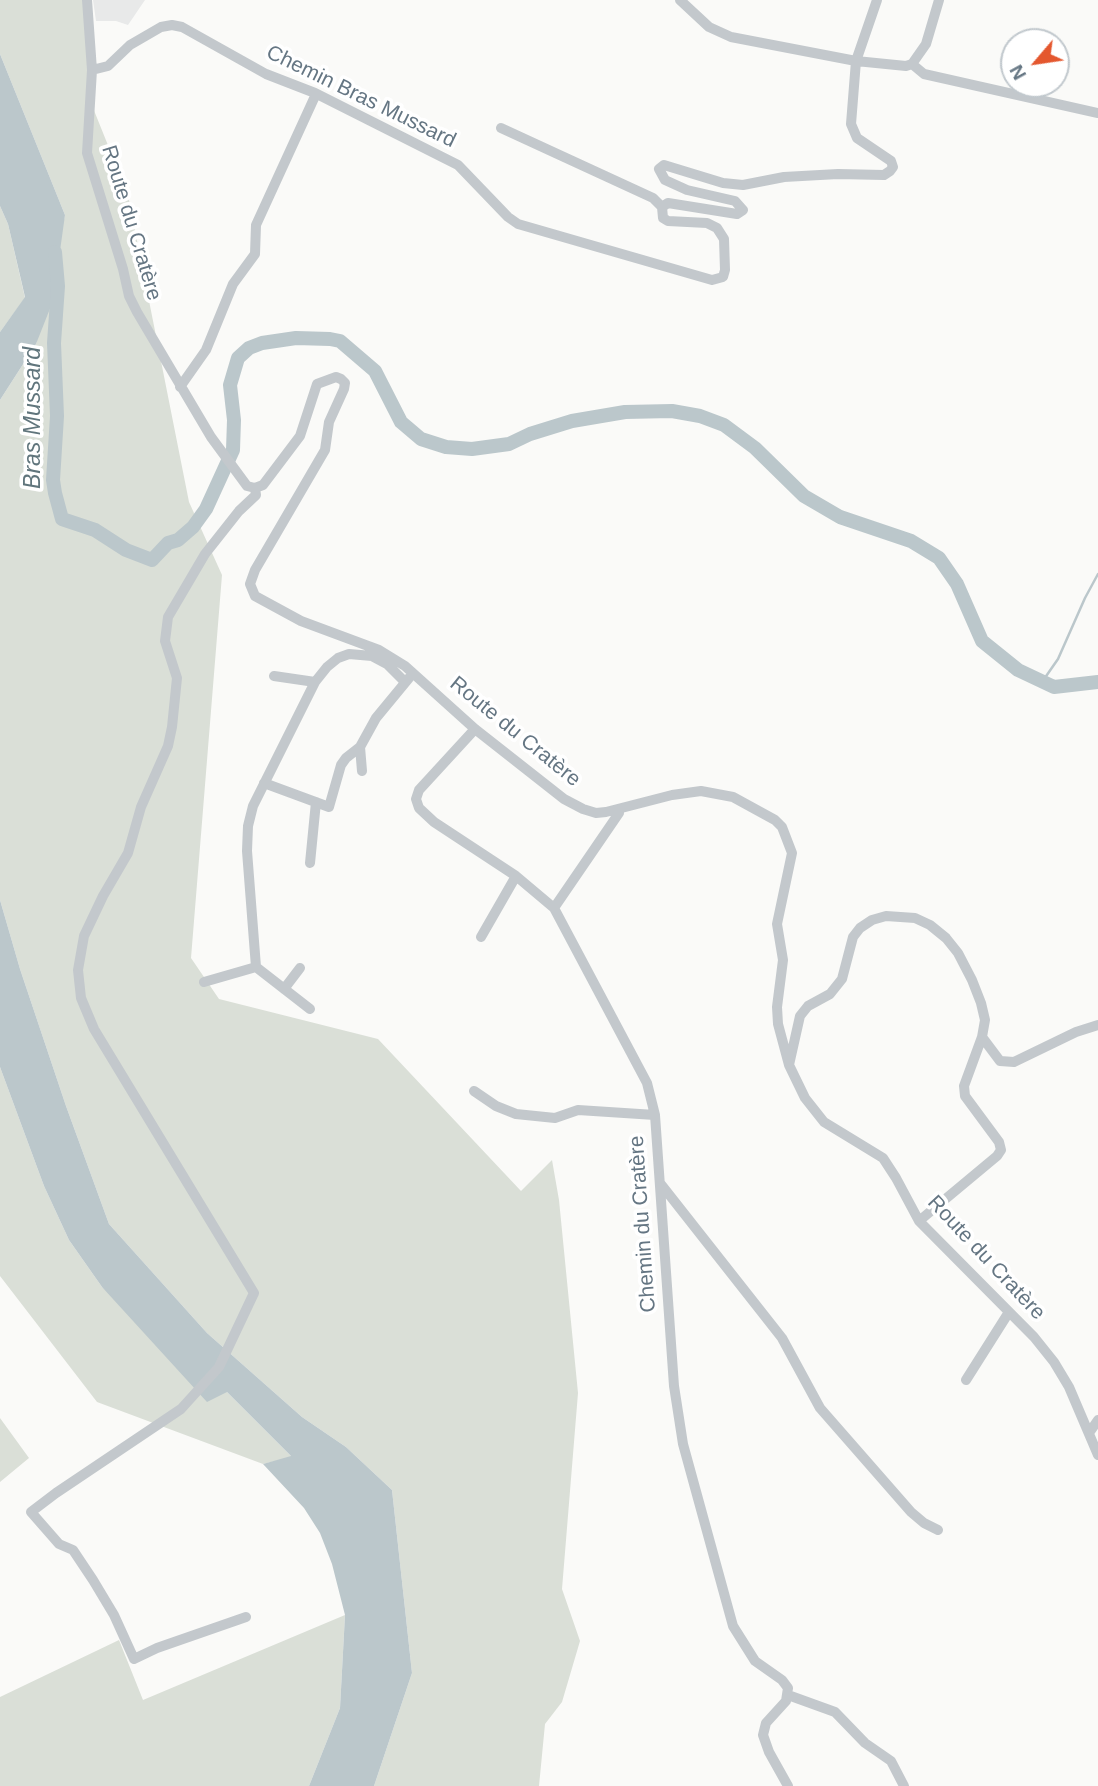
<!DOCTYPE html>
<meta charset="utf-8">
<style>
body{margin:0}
#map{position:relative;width:1098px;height:1786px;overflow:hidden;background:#fafaf8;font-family:Arial,sans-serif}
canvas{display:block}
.north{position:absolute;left:1000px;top:28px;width:70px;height:70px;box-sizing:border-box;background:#fff;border:2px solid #c1c8cd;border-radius:50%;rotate:241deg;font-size:19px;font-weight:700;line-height:28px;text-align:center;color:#657683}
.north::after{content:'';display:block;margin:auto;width:24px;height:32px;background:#e4572e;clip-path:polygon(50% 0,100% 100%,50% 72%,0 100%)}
</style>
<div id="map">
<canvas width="1098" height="1786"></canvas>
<div class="north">N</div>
</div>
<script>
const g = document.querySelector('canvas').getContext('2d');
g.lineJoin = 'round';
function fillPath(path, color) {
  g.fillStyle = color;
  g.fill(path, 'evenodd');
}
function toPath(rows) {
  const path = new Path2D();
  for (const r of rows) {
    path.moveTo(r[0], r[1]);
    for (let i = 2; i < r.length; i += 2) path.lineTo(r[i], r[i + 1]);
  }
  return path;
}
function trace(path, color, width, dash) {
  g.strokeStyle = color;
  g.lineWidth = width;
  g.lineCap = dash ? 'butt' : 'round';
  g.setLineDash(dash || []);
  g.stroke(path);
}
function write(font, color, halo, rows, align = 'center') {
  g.font = font + ' Arial,sans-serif';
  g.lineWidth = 7;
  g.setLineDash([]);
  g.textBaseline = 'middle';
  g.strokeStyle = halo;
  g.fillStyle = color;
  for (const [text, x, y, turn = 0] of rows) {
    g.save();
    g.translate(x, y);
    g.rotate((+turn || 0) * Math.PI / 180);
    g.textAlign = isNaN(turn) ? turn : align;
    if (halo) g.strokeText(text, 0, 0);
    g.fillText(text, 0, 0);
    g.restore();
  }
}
const built = toPath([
 [93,0,145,0,128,25,116,21,96,21]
]);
const green = toPath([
 [0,0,86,0,91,103,128,195,189,502,222,575,191,958,219,999,378,1039,521,1191,552,1160,559,1200,578,1393,562,1589,580,1641,562,1702,545,1724,539,1786,374,1786,412,1673,392,1490,346,1447,302,1417,207,1333,109,1224,66,1106,20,969,0,900,0,400,36,344,65,215,0,54],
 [0,206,8,224,25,298,0,332],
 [0,1067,44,1186,69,1240,102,1287,227,1392,292,1457,263,1464,97,1402,0,1276],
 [0,1418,29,1458,0,1482],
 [345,1615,340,1708,309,1786,0,1786,0,1697,119,1640,143,1700]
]);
const water = toPath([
 [0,54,65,215,53,301,36,344,0,400,0,332,25,297,8,224,0,206],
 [0,900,20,969,66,1106,109,1224,207,1333,302,1417,346,1447,392,1490,412,1673,374,1786,309,1786,340,1708,345,1615,332,1564,320,1533,304,1508,263,1464,291,1456,227,1392,207,1402,102,1287,69,1240,44,1186,0,1067]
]);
const stream = toPath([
 [1042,682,1058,659,1085,598,1098,574]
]);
const river = toPath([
 [55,252,58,286,54,343,57,416,53,480,55,493,62,519,95,530,126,550,152,560,168,543,178,540,193,527,206,509,233,450,234,420,230,385,238,358,249,348,262,343,296,338,330,339,340,341,375,371,401,422,421,439,446,447,472,449,509,444,530,434,572,421,625,412,672,411,700,416,724,425,755,448,804,496,840,517,911,541,939,558,957,584,982,641,1018,670,1054,687,1098,682]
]);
const minor = toPath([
 [87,0,92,70,87,153,123,269,129,296,137,312,211,437,247,486,255,488],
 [680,0,709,27,731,37,856,61,906,66,912,64],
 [912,64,924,74,1098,113],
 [912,64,926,44,939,0],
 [92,70,108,66,130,45,161,27,172,25,182,27,266,74,315,93,458,165,508,217,518,224,712,280,723,277,725,270,724,239,717,228,707,223,668,221,663,218,662,207,653,198,501,128],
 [662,207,668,203,737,214,743,210,735,201,687,190,665,180,659,169,664,165,723,183,743,185,784,177,838,174,884,175,890,171,893,167,891,161,857,138,851,124,856,61,877,0],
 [180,387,206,350,233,284,255,254,256,225,316,94],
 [255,488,263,485,300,436,317,384,336,377,341,379,345,383,344,389,329,422,325,450,255,570,250,584,255,596,301,621,379,650,405,666,475,729,564,799,583,809,596,813,606,812,672,795,701,791,733,797,775,820,782,827,792,853,777,924,783,960,777,1007,778,1024,789,1065,805,1098,824,1122,883,1158,896,1178,919,1221,1034,1337,1054,1362,1069,1387,1098,1455],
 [274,676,315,682],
 [475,729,419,790,416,799,419,808,434,822,516,876,554,908,647,1083,655,1115,674,1386,683,1444,733,1626,755,1661,782,1680,788,1688,786,1701,766,1723,763,1735,769,1752,788,1786],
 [362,771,360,747,376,718,409,678],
 [264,783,329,807,341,765,346,758,360,747],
 [310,863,316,802],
 [554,908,619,813,619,810],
 [481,937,516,876],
 [256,967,310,1009],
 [204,982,256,967,247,851,248,826,253,806,315,682,327,667,338,658,349,654,372,656,387,664,405,682],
 [284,989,300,968],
 [982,1037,1000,1061,1014,1062,1076,1032,1098,1025],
 [789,1065,800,1016,808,1006,830,994,842,979,853,937,860,928,872,920,886,916,915,918,930,925,946,938,958,953,972,980,981,1003,985,1020,982,1037,964,1086,965,1096,999,1142,1001,1150,997,1156,919,1221],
 [474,1091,496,1106,516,1114,555,1118,578,1110,655,1115],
 [660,1183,782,1338,820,1408,911,1512,924,1523,938,1530],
 [966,1380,1009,1312],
 [1089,1433,1098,1420],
 [246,1617,157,1648,134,1659,114,1615,93,1580,73,1550,59,1544,31,1512,56,1493,181,1409,219,1367,254,1293,94,1029,81,998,78,970,84,936,103,896,128,853,141,807,168,746,172,727,177,678,165,641,168,617,205,554,239,511,256,495,255,488],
 [788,1695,835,1712,865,1743,891,1761,904,1786]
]);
const streetNames = [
 ["Chemin Bras Mussard",361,97,26],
 ["Route du Cratère",131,223,73],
 ["Route du Cratère",515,732,39],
 ["Chemin du Cratère",643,1224,-94],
 ["Route du Cratère",986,1258,47]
];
const waterNames = [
 ["Bras Mussard",34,418,-90]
];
fillPath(built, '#e8e9e9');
fillPath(green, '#dadfd7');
fillPath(water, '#bbc7cb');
trace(stream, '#bbc7cb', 2.5);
trace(river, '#bbc7cb', 14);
trace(minor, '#c3c8cc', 10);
write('21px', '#657683', '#fff', streetNames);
write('italic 23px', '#60757c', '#fff', waterNames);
</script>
